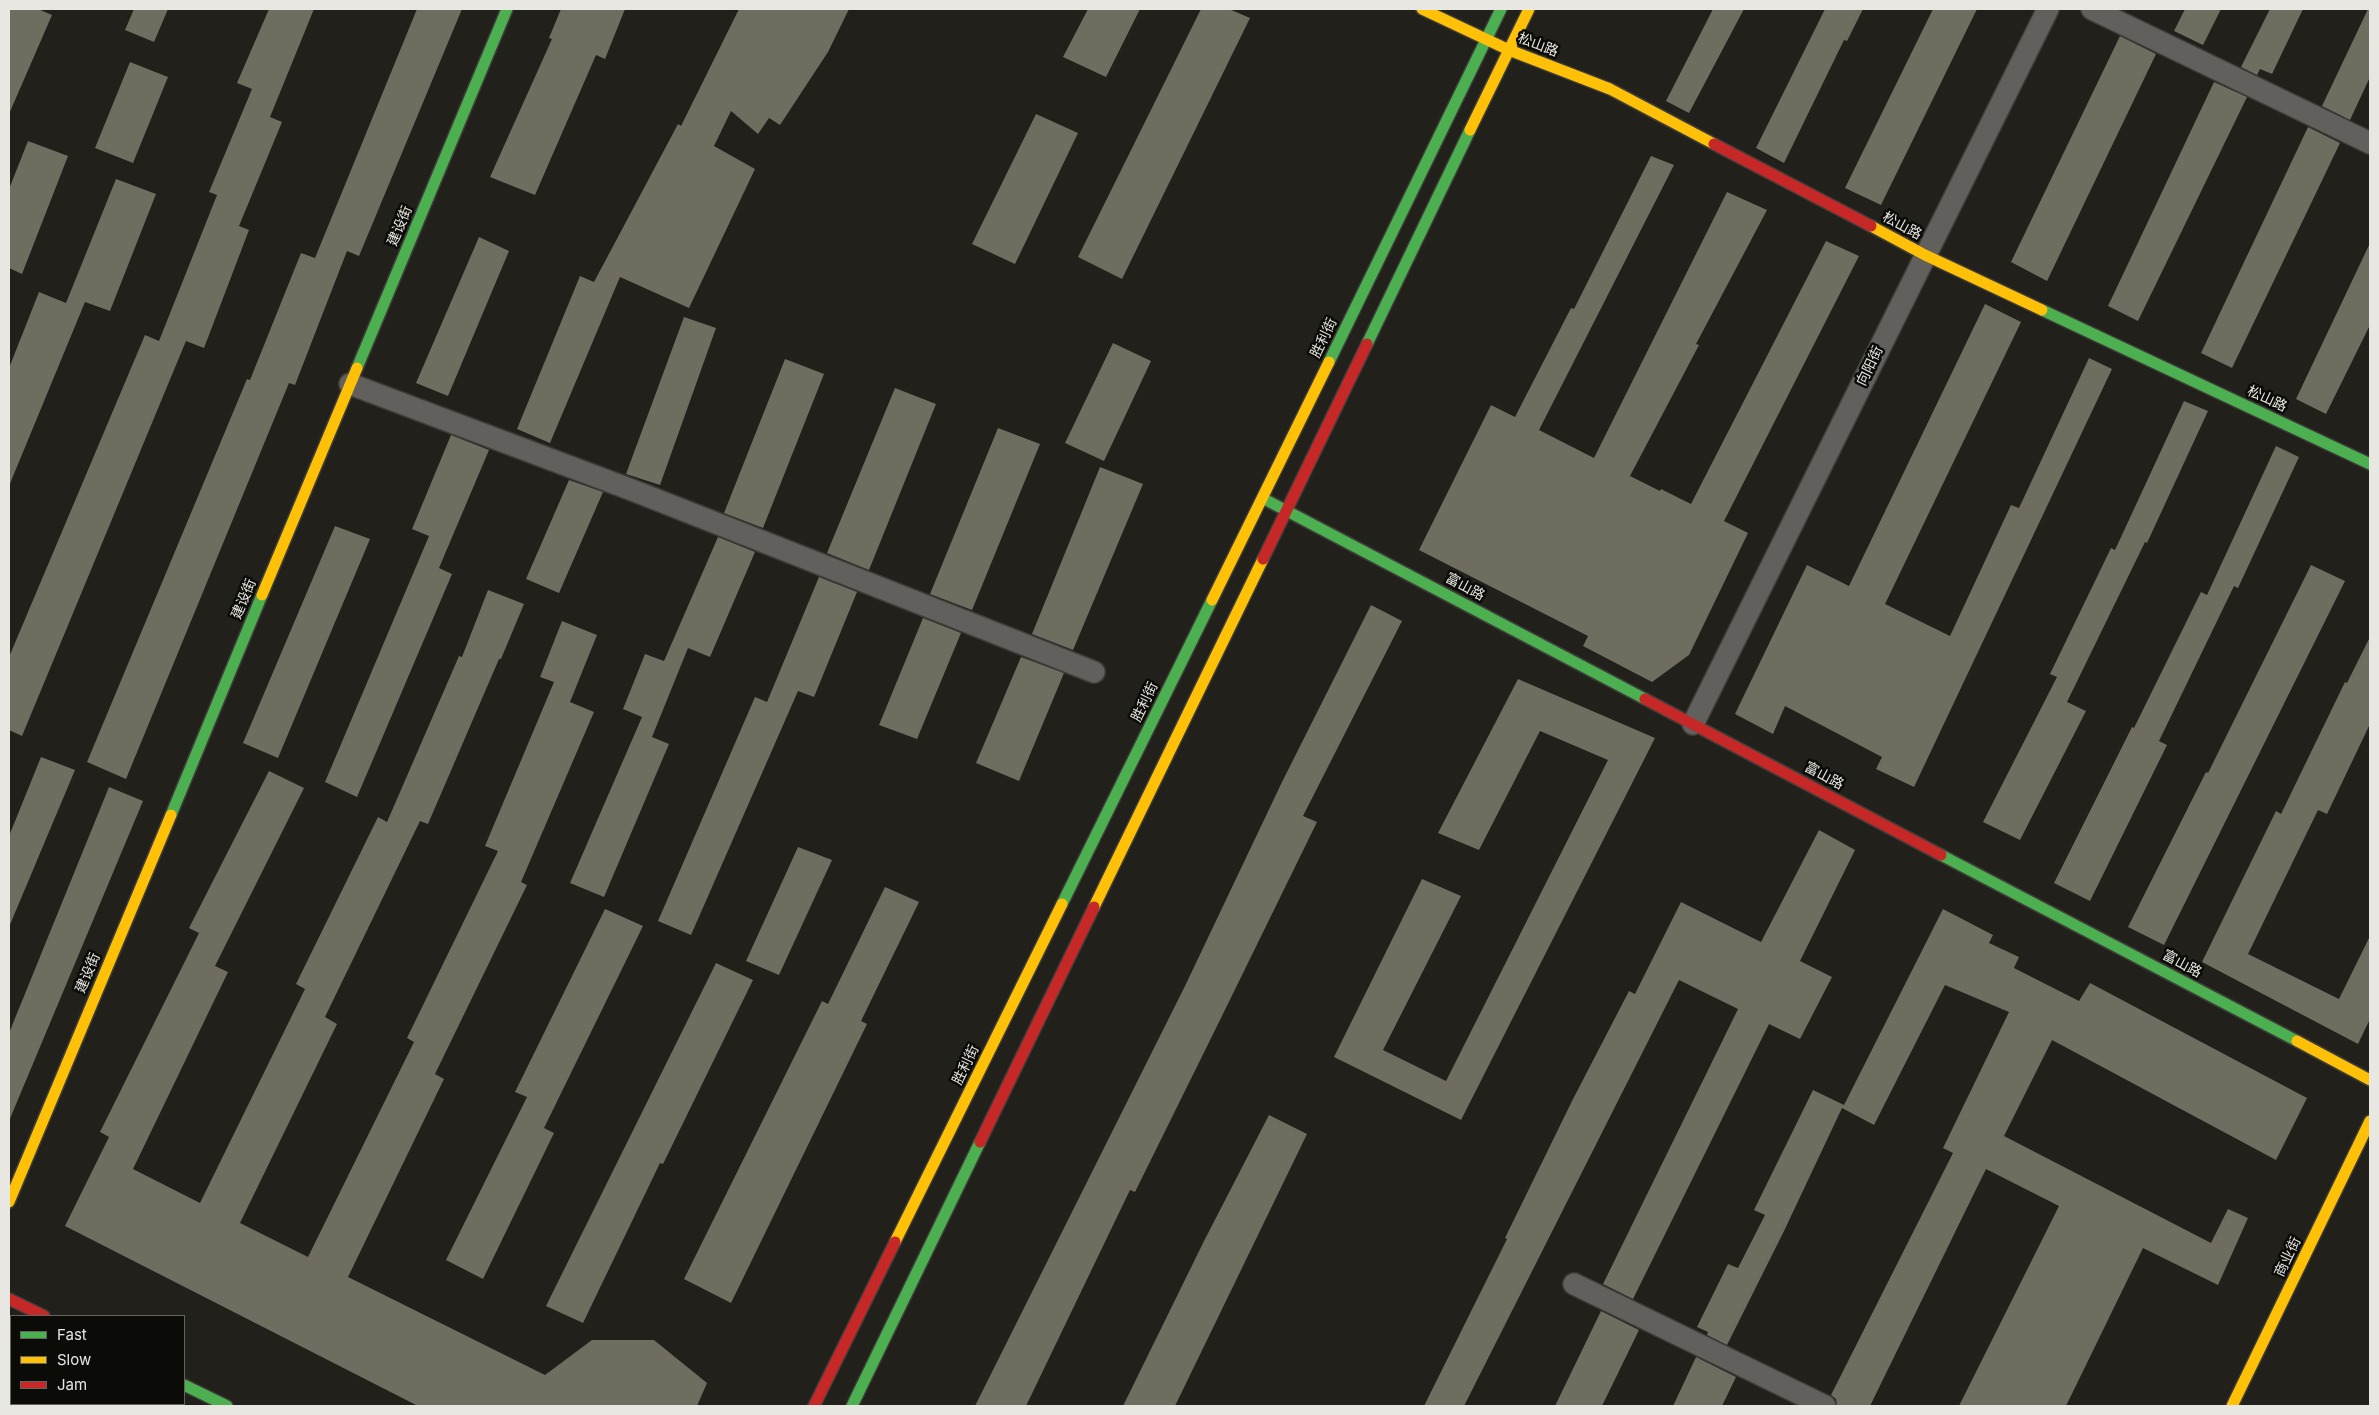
<!DOCTYPE html>
<meta charset="utf-8">
<style>
body{margin:0}
#map{position:relative;width:2379px;height:1415px;overflow:hidden;background:#21201b;font-family:Inter,sans-serif}
canvas{display:block}
.frame{position:absolute;inset:0;border:10px solid #e8e7e2;pointer-events:none}
.legend{position:absolute;left:10px;top:1315px;width:175px;height:90px;box-sizing:border-box;background:#0b0b08;border:1px solid #63635f;margin:0;padding:6px 9px;list-style:none;font-size:15px;color:#e8e7e2}
.legend li{display:flex;align-items:center;gap:10px;height:25px}
.legend b{width:25px;border:1px solid #63635f}
</style>
<div id="map">
<canvas width="2379" height="1415"></canvas>
<div class="frame"></div>
<ul class="legend">
<li><b style="height:6px;background:#4caf50"></b>Fast</li>
<li><b style="height:6px;background:#ffc107"></b>Slow</li>
<li><b style="height:6px;background:#c62828"></b>Jam</li>
</ul>
</div>
<script>
const g = document.querySelector('canvas').getContext('2d');
g.lineJoin = 'round';
function fillPath(path, color) {
  g.fillStyle = color;
  g.fill(path, 'evenodd');
}
function toPath(rows) {
  const path = new Path2D();
  for (const r of rows) {
    path.moveTo(r[0], r[1]);
    for (let i = 2; i < r.length; i += 2) path.lineTo(r[i], r[i + 1]);
  }
  return path;
}
function trace(path, color, width, dash) {
  g.strokeStyle = color;
  g.lineWidth = width;
  g.lineCap = dash ? 'butt' : 'round';
  g.setLineDash(dash || []);
  g.stroke(path);
}
function write(font, color, halo, rows, align = 'center') {
  g.font = font + ' Inter,"Noto Sans SC",sans-serif';
  g.lineWidth = 5;
  g.setLineDash([]);
  g.textBaseline = 'middle';
  g.strokeStyle = halo;
  g.fillStyle = color;
  for (const [text, x, y, turn = 0] of rows) {
    g.save();
    g.translate(x, y);
    g.rotate((+turn || 0) * Math.PI / 180);
    g.textAlign = isNaN(turn) ? turn : align;
    if (halo) g.strokeText(text, 0, 0);
    g.fillText(text, 0, 0);
    g.restore();
  }
}
const building = toPath([
 [9,9,38,9,52,15,9,114],
 [134,9,168,9,154,42,125,30],
 [269,9,314,9,270,117,282,122,239,226,249,230,204,348,186,341,22,736,9,730,9,657,145,335,159,341,217,195,209,192,252,89,237,83],
 [417,9,462,9,359,256,347,251,295,385,289,383,126,779,87,762,247,379,250,380,301,253,315,258],
 [561,9,625,9,605,59,596,55,535,195,490,177,552,39,549,38],
 [739,9,849,9,828,52,780,125,769,118,758,134,731,111,714,146,755,169,689,308,620,277,550,443,517,429,580,276,594,282,678,124,681,126],
 [1088,9,1140,9,1106,77,1063,57],
 [1201,9,1229,9,1250,18,1122,279,1078,257],
 [1713,9,1744,9,1689,113,1666,101],
 [1825,9,1863,9,1847,41,1844,40,1784,163,1756,148],
 [1933,9,1977,9,1881,205,1845,188],
 [2185,9,2221,9,2203,45,2174,31],
 [2270,9,2303,9,2272,74,2260,69,2257,75,2241,67],
 [2368,9,2370,9,2370,77,2350,120,2322,106],
 [2120,36,2156,54,2047,281,2011,262],
 [130,62,168,77,133,163,95,148],
 [2214,82,2247,97,2138,321,2108,306],
 [1036,114,1078,133,1015,264,972,244],
 [2308,127,2340,143,2232,368,2201,353],
 [28,141,68,156,22,274,9,268,9,189],
 [1651,156,1674,165,1539,430,1594,458,1727,192,1767,210,1696,344,1699,345,1630,476,1660,491,1661,489,1691,504,1826,241,1859,256,1724,521,1748,533,1689,655,1652,682,1583,646,1588,636,1419,550,1491,405,1515,417,1571,308,1574,309],
 [116,179,156,194,110,311,85,302,9,486,9,368,39,292,66,303],
 [479,237,509,251,448,396,416,383],
 [2370,243,2370,325,2326,414,2296,399],
 [1985,304,2021,322,1885,604,1950,636,2011,505,2019,508,2089,358,2112,369,1914,787,1876,769,1882,757,1785,706,1773,734,1735,714,1807,565,1849,586],
 [684,317,716,328,660,485,626,474],
 [1113,343,1151,361,1104,461,1065,443],
 [785,359,824,374,763,528,724,513],
 [895,388,936,404,869,570,827,553],
 [2184,401,2208,411,2147,543,2145,542,2067,702,2086,711,2020,840,1983,822,2057,677,2050,674,2111,548,2115,550],
 [998,428,1040,444,972,610,930,594],
 [451,435,489,450,439,568,452,574,357,797,325,782,429,536,412,529],
 [2276,446,2299,457,2238,588,2234,586,2159,741,2167,745,2090,901,2054,883,2132,727,2134,728,2201,592,2207,595],
 [1100,467,1143,484,1073,650,1032,634],
 [569,480,603,492,559,593,526,579],
 [335,526,370,539,278,758,243,743],
 [718,537,755,552,710,657,688,648,652,737,669,744,604,897,570,883,642,717,623,709,645,654,664,661],
 [2311,565,2345,581,2164,945,2128,927,2206,772,2208,773],
 [819,577,857,592,814,697,798,691,691,935,658,921,755,697,767,702],
 [488,590,524,604,501,659,499,659,428,824,420,821,325,1017,337,1024,240,1223,308,1257,414,1042,407,1038,498,851,485,846,554,682,540,677,562,621,597,635,570,702,594,712,521,882,527,885,435,1074,444,1079,348,1277,545,1375,592,1340,654,1340,707,1383,697,1406,418,1406,65,1226,109,1137,100,1132,199,933,189,928,269,771,304,788,215,966,228,972,133,1169,200,1203,305,989,296,984,378,817,387,822,459,656,462,657],
 [1371,605,1402,621,1303,816,1317,822,1221,1018,1135,1192,1130,1190,1026,1406,975,1406,1185,986,1282,782],
 [923,618,961,633,917,739,879,725],
 [2370,637,2370,724,2327,814,2318,810,2248,954,2339,999,2370,936,2370,1019,2358,1044,2202,962,2276,811,2281,814,2345,682,2347,683],
 [1021,657,1064,673,1019,781,976,763],
 [1518,679,1655,738,1461,1120,1334,1057,1422,879,1461,896,1383,1050,1446,1081,1608,760,1540,731,1479,850,1438,833],
 [41,757,75,770,9,927,9,836],
 [109,787,143,801,9,1121,9,1033],
 [1819,830,1855,850,1800,961,1832,977,1800,1039,1769,1024,1633,1299,1603,1284,1738,1009,1679,980,1464,1406,1424,1406,1507,1239,1505,1238,1572,1101,1629,991,1635,994,1681,902,1761,942],
 [798,847,832,860,779,975,746,961],
 [885,887,919,902,861,1021,867,1024,731,1303,684,1279,822,1001,828,1004],
 [605,909,643,926,544,1128,554,1133,483,1279,446,1260,527,1097,515,1092],
 [1943,909,1993,935,1989,943,2019,957,2014,968,2079,1001,2090,983,2307,1098,2276,1160,2052,1040,2004,1136,2211,1243,2228,1209,2248,1218,2218,1285,2143,1248,2066,1406,1959,1406,2059,1206,1986,1169,1870,1406,1837,1406,1836,1399,1831,1395,1953,1153,1943,1148,2009,1012,1945,985,1874,1125,1842,1108,1784,1231,1727,1345,1707,1335,1708,1332,1697,1327,1728,1264,1738,1268,1765,1215,1754,1210,1813,1090,1844,1105],
 [716,963,753,980,663,1164,660,1163,583,1323,546,1306],
 [1269,1115,1307,1134,1175,1406,1123,1406,1204,1241],
 [1601,1311,1639,1330,1602,1406,1555,1406],
 [1696,1357,1736,1377,1722,1406,1673,1406]
]);
const street = toPath([
 [2092,9,2370,143],
 [350,384,632,490,1094,672],
 [1693,724,2048,9],
 [1574,1284,1825,1406]
]);
const fast = toPath([
 [2042,310,2370,464],
 [1367,344,1470,130],
 [1329,362,1501,9],
 [357,368,507,9],
 [1266,500,1645,699],
 [171,815,262,595],
 [1941,855,2297,1041],
 [1062,904,1212,600],
 [184,1385,227,1406],
 [117,1404,122,1406],
 [852,1406,980,1142]
]);
const slow = toPath([
 [1422,9,1509,50,1610,89,1714,144],
 [1470,130,1529,9],
 [1871,226,1925,255,2042,310],
 [262,595,357,368],
 [1212,600,1329,362],
 [1094,907,1263,559],
 [2297,1041,2370,1080],
 [9,1202,171,815],
 [895,1242,1062,904],
 [9,1349,11,1350],
 [2232,1406,2370,1121]
]);
const jam = toPath([
 [1714,144,1871,226],
 [1263,559,1367,344],
 [1645,699,1941,855],
 [980,1142,1094,907],
 [9,1299,44,1316],
 [814,1406,895,1242]
]);
const streetNames = [
 ["松山路",1538,45,21],
 ["建设街",400,226,-67],
 ["松山路",1902,226,28],
 ["胜利街",1324,338,-64],
 ["向阳街",1870,366,-64],
 ["松山路",2267,399,25],
 ["富山路",1465,587,28],
 ["建设街",244,599,-67],
 ["胜利街",1145,702,-64],
 ["富山路",1824,776,28],
 ["富山路",2182,964,28],
 ["建设街",88,973,-67],
 ["胜利街",966,1065,-64],
 ["商业街",2288,1257,-64]
];
fillPath(building, '#6f6c60');
trace(street, '#3e3d3a', 24);
trace(fast, '#3e3d3a', 14);
trace(slow, '#3e3d3a', 14);
trace(jam, '#3e3d3a', 14);
trace(street, '#61605c', 21);
trace(fast, '#4caf50', 11);
trace(slow, '#ffc107', 11);
trace(jam, '#c62828', 11);
write('14px', '#e8e7e2', '#0b0b08', streetNames);
</script>
